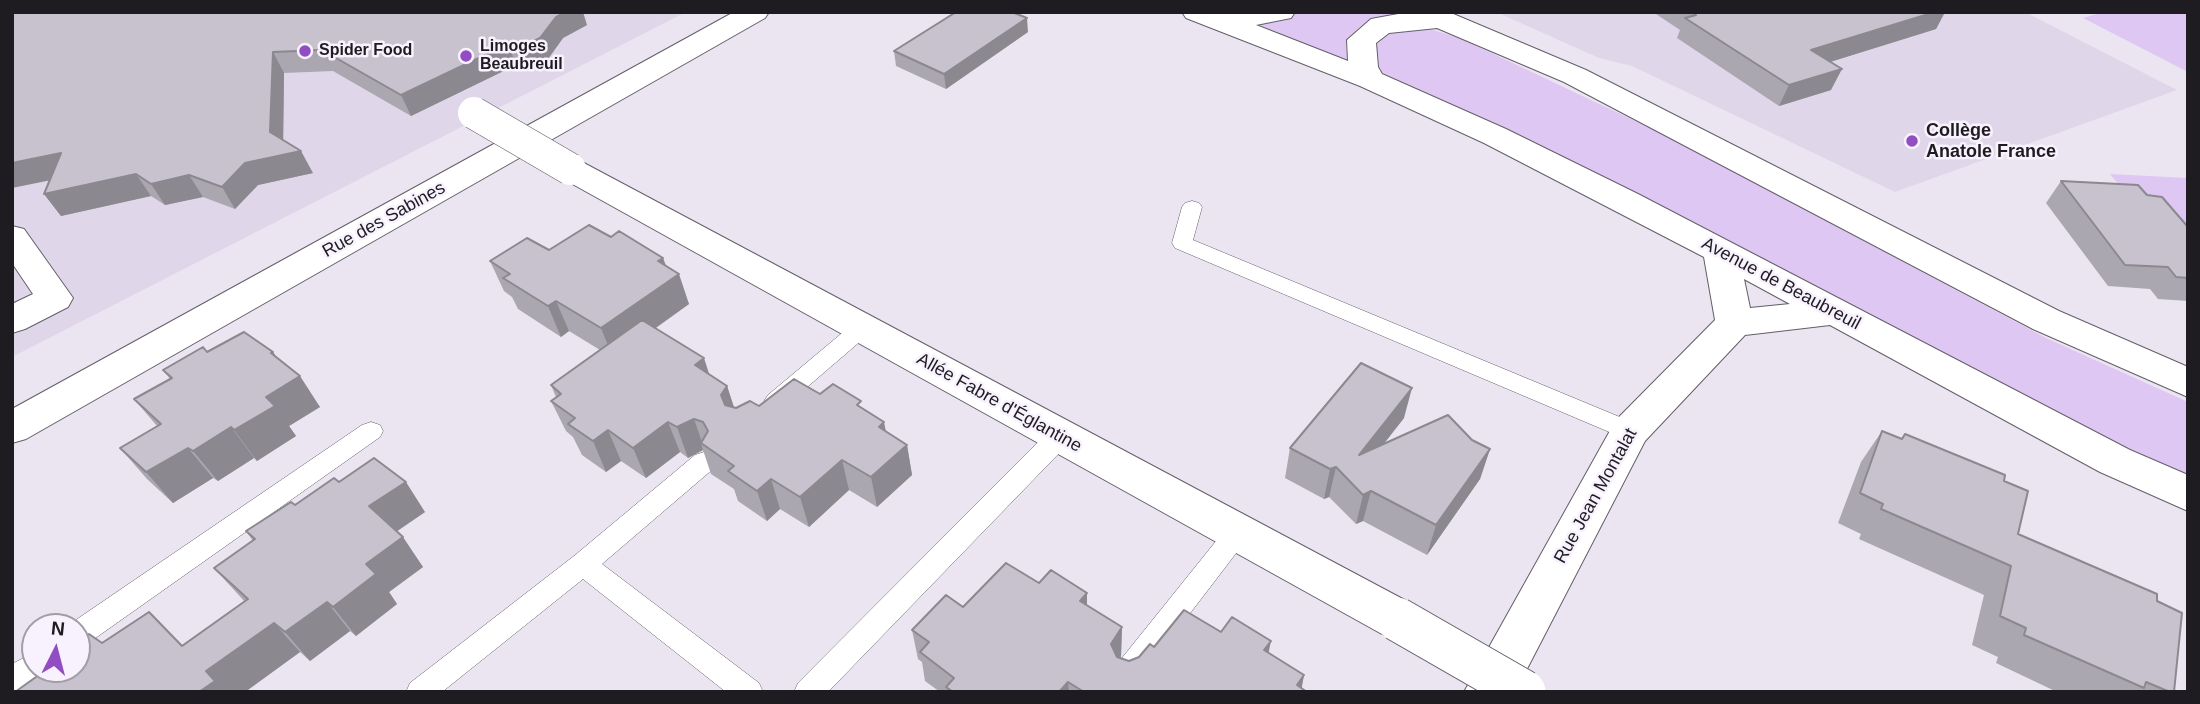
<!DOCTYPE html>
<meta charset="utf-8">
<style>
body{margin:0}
#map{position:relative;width:2200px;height:704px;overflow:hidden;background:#ebe5f1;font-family:Helvetica,sans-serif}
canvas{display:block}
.frame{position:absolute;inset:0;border:14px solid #1e1c20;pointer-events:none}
.north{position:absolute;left:21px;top:613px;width:70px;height:70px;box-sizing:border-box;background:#f8f2fe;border:2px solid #a19ca5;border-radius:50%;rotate:6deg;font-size:19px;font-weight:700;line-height:28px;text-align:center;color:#1e1c20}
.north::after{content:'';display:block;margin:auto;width:24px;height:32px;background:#914dc1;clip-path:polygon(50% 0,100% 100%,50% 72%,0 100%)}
</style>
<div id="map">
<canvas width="2200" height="704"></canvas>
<div class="frame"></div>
<div class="north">N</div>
</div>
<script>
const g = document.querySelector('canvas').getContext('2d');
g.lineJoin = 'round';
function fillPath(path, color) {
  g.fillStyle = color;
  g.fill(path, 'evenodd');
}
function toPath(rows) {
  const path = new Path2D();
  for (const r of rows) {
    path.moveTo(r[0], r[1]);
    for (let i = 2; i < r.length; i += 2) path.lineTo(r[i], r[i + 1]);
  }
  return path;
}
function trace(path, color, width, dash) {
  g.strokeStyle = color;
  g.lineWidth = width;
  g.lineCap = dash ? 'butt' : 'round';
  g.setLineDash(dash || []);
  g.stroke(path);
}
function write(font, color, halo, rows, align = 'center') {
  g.font = font + ' Helvetica,sans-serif';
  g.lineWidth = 5;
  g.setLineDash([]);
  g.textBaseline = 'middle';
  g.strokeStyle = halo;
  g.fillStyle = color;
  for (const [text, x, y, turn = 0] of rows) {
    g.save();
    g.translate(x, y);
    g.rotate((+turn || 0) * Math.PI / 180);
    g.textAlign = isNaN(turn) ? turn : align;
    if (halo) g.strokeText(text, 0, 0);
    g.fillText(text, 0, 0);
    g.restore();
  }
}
const built = toPath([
 [12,12,686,12,12,357],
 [1496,12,2025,12,2177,90,1895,192,1632,66,1599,58]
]);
const green = toPath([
 [1299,12,1400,12,1412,17,1381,20,1361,26,1346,41,1347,63,1257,24,1278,20],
 [2104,12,2188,12,2188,72,2083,18],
 [1416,29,1433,30,1460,38,1671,138,2046,338,2188,402,2188,482,1914,342,1669,210,1379,71,1370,56,1377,37,1396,31],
 [2110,174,2188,178,2188,226,2152,224]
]);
const lane = toPath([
 [1192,201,1199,203,1202,207,1193,240,1639,425,1642,431,1639,437,1630,440,1621,437,1175,248,1172,243,1182,207,1185,203,1192,201],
 [862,320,870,323,873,328,870,333,784,407,776,410,768,407,764,401,768,395,854,323,862,320],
 [371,422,380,425,383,431,380,437,87,644,77,647,77,627,67,626,362,425,371,422],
 [1060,427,1069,429,1072,436,1069,443,828,692,794,692,798,683,1051,429,1060,427],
 [704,452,713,455,716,462,713,469,602,564,759,683,763,692,726,692,583,579,442,692,406,692,410,683,574,556,695,455,704,452],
 [1238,521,1247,525,1251,532,1247,539,1142,676,1132,680,1122,676,1118,667,1122,658,1229,525,1238,521],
 [35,652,35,669,47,669,45,674,22,689,12,692,12,664,35,652]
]);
const street = toPath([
 [734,12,769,12,765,18,26,439,12,443,12,409,734,12],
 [570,159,582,162,1414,605,1420,619,1414,633,1397,639,1380,633,558,176,554,169,558,162,570,159],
 [12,226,24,229,73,298,68,307,25,329,12,333,12,304,33,294,12,263,12,226]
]);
const secondary = toPath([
 [1182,12,1295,12,1291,18,1256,25,1348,61,1347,40,1371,19,1409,12,1451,13,1586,70,2059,311,2188,367,2188,397,2033,329,1564,82,1437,28,1389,33,1376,43,1378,67,1382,74,1506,129,1638,194,2130,450,2188,475,2188,511,2100,472,1830,325,1745,335,1645,441,1515,692,1464,692,1616,420,1715,320,1704,257,1484,143,1360,86,1186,18,1182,12],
 [1744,279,1790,304,1750,308,1744,279]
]);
const streetBridgeFar1 = toPath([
 [474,113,570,169]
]);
const streetBridge = toPath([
 [1397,619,1524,692]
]);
const wall = toPath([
 [12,12,587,25,563,38,548,59,526,70,516,65,411,116,333,71,284,73,283,140,313,173,258,185,235,209,203,197,165,205,151,196,61,216,44,194,49,180],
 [1653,12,1945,12,1936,29,1830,62,1831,90,1779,106,1677,38,1680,30],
 [1028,32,946,89,896,66,894,51],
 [2061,181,2147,195,2188,227,2188,301,2158,299,2150,289,2108,286,2046,203],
 [611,237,663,258,666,265,689,304,656,328,709,374,727,386,734,407,759,406,820,394,862,408,886,431,907,445,912,475,877,507,849,490,809,527,780,509,767,521,738,501,734,489,711,474,703,450,688,458,680,452,646,478,621,461,606,472,582,455,573,437,566,431,551,401,556,397,551,385,600,350,569,331,561,337,518,309,512,297,504,291,490,261],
 [207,352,278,359,320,407,289,426,296,436,257,461,254,458,218,481,213,478,173,503,147,479,120,448,157,426,134,399,170,379,163,370],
 [1404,418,1383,444,1472,440,1490,449,1480,479,1427,555,1363,521,1356,524,1329,497,1324,499,1285,478,1290,448],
 [1882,431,2004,481,2018,534,2157,601,2174,692,2057,692,1996,663,1998,657,1972,645,1984,595,1859,539,1861,534,1838,523,1861,462],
 [339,482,425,512,397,531,423,567,389,592,397,604,356,636,350,631,310,661,300,652,245,692,15,692,102,643,182,645,245,602,214,568,253,541,246,531],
 [1039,583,1087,593,1087,605,1122,627,1121,656,1120,658,1129,661,1139,657,1154,647,1221,632,1269,653,1304,675,1301,688,1307,692,940,692,925,681,922,662,918,659,912,630]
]);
const shadedWall = toPath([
 [565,12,583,12,587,25,563,38,548,59,526,70,518,49,556,17],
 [1935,12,1945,12,1936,29,1801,71,1811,50],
 [1027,18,1028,32,946,89,944,74],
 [508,44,516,65,411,116,401,95],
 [273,52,284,73,283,153,270,132],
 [1842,69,1831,90,1779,106,1789,85],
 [301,151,313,173,258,185,235,209,222,187,245,163],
 [61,153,76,175,12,188,12,163],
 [136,174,151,196,61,216,44,194],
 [189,175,203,197,165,205,151,184],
 [663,258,670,280,679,274,689,304,613,358,601,328,658,261],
 [556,301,569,331,561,337,548,306],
 [273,352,293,381,300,376,320,407,289,426,296,436,257,461,234,430,266,397,271,353],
 [704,358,714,389,695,365],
 [727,386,737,417,731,426,721,395],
 [1412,388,1404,418,1352,485,1359,455],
 [694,419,703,445,701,443,703,450,688,458,677,427],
 [668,422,680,452,646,478,633,448],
 [884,422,890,452,879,427],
 [231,427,254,458,218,481,193,451],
 [608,430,621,461,606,472,593,441],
 [907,445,912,475,877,507,871,477],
 [188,448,213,478,173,503,146,472],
 [1490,449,1480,479,1427,555,1436,525],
 [842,460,849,490,809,527,800,497],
 [1336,467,1329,497,1324,499,1330,469],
 [771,479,780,509,767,521,757,491],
 [406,482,425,512,390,536,369,506],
 [1371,491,1363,521,1356,524,1363,495],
 [403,537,423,567,389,592,397,604,356,636,333,607,366,564],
 [1087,593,1087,622,1080,601],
 [327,602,350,631,310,661,285,632],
 [274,623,300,652,245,692,199,692,206,671],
 [1122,627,1121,656,1111,673,1111,644],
 [1271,641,1265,670,1264,650],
 [1304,675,1301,692,1297,685],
 [1068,682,1069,692,1059,692]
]);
const building = toPath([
 [12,12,453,13,565,12,556,17,540,38,518,49,508,44,401,95,322,50,273,52,270,132,301,151,245,163,222,187,189,175,151,184,136,174,44,194,61,153,12,163,12,12],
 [956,12,1012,12,1027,18,944,74,894,51,956,12],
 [1692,12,1935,12,1811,50,1842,69,1789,85,1685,18,1696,15,1692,12],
 [2061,181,2138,185,2147,195,2162,197,2188,227,2188,278,2176,277,2168,267,2125,265,2061,181],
 [589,225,611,237,619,231,663,258,658,261,679,274,601,328,556,301,548,306,503,278,510,274,490,261,527,238,549,250,589,225],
 [642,320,704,358,695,365,727,386,721,395,725,405,736,408,750,401,759,406,794,379,820,394,833,384,861,401,857,405,884,422,879,427,907,445,871,477,842,460,800,497,771,479,757,491,728,471,734,466,701,443,708,431,703,422,694,419,677,427,668,422,633,448,608,430,593,441,568,424,575,418,551,401,561,394,551,385,642,320],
 [244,332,273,352,271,353,300,376,266,397,275,406,234,430,231,427,193,451,188,448,146,472,120,448,161,424,134,399,172,378,163,370,203,347,207,352,244,332],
 [1361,363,1412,388,1359,455,1448,415,1472,440,1490,449,1436,525,1371,491,1363,495,1336,467,1330,469,1290,448,1361,363],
 [1882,431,1902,439,1905,434,2005,475,2004,481,2028,491,2018,534,2157,594,2157,601,2182,613,2174,692,2170,692,2146,682,2144,688,2024,635,2026,628,2000,616,2011,566,1881,509,1883,504,1860,493,1882,431],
 [374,458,406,482,369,506,403,537,366,564,376,574,333,607,327,602,285,632,274,623,206,671,215,681,199,692,15,692,43,672,40,669,77,669,77,642,89,634,102,643,149,612,182,646,248,599,214,568,255,539,246,531,291,502,295,505,334,478,339,482,374,458],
 [1006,563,1039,583,1051,570,1087,593,1080,601,1122,627,1111,644,1117,657,1129,661,1139,657,1150,644,1154,647,1184,610,1221,632,1232,617,1271,641,1264,650,1304,675,1297,685,1307,692,1084,692,1068,682,1059,692,953,692,946,687,954,678,920,652,929,642,912,630,946,595,963,607,1006,563]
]);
const markers = [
 [305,51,7,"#914dc1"],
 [466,56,7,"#914dc1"],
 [1912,141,7,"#914dc1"]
];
const farPoinames = [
 ["Limoges",480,47],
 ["Beaubreuil",480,65],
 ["Spider Food",319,51]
];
const poiNames = [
 ["Collège",1926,131],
 ["Anatole France",1926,152]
];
const streetNames = [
 ["Rue des Sabines",384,220,-29],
 ["Avenue de Beaubreuil",1781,284,28],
 ["Allée Fabre d'Églantine",999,403,29],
 ["Rue Jean Montalat",1596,496,-61]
];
fillPath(built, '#e0d6e9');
fillPath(green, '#dec7f3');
trace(lane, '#645e69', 1);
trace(street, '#645e69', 2);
trace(secondary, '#645e69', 2);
fillPath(lane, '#fff');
fillPath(street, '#fff');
fillPath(secondary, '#fff');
trace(streetBridgeFar1, '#645e69', 33, []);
trace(streetBridge, '#645e69', 45, []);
trace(streetBridgeFar1, '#fff', 32);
trace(streetBridge, '#fff', 43);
fillPath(wall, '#aba7b0');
fillPath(shadedWall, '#8b8890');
fillPath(building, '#c7c2cd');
trace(building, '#8b8890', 2);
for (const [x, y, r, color] of markers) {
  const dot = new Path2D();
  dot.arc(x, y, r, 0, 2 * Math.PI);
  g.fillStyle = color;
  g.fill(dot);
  trace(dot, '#f8f2fe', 2.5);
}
write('bold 16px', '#1e1c20', '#f8f2fe', farPoinames, 'left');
write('bold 18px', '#1e1c20', '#f8f2fe', poiNames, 'left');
write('18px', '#1e1c20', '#f8f2fe', streetNames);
</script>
